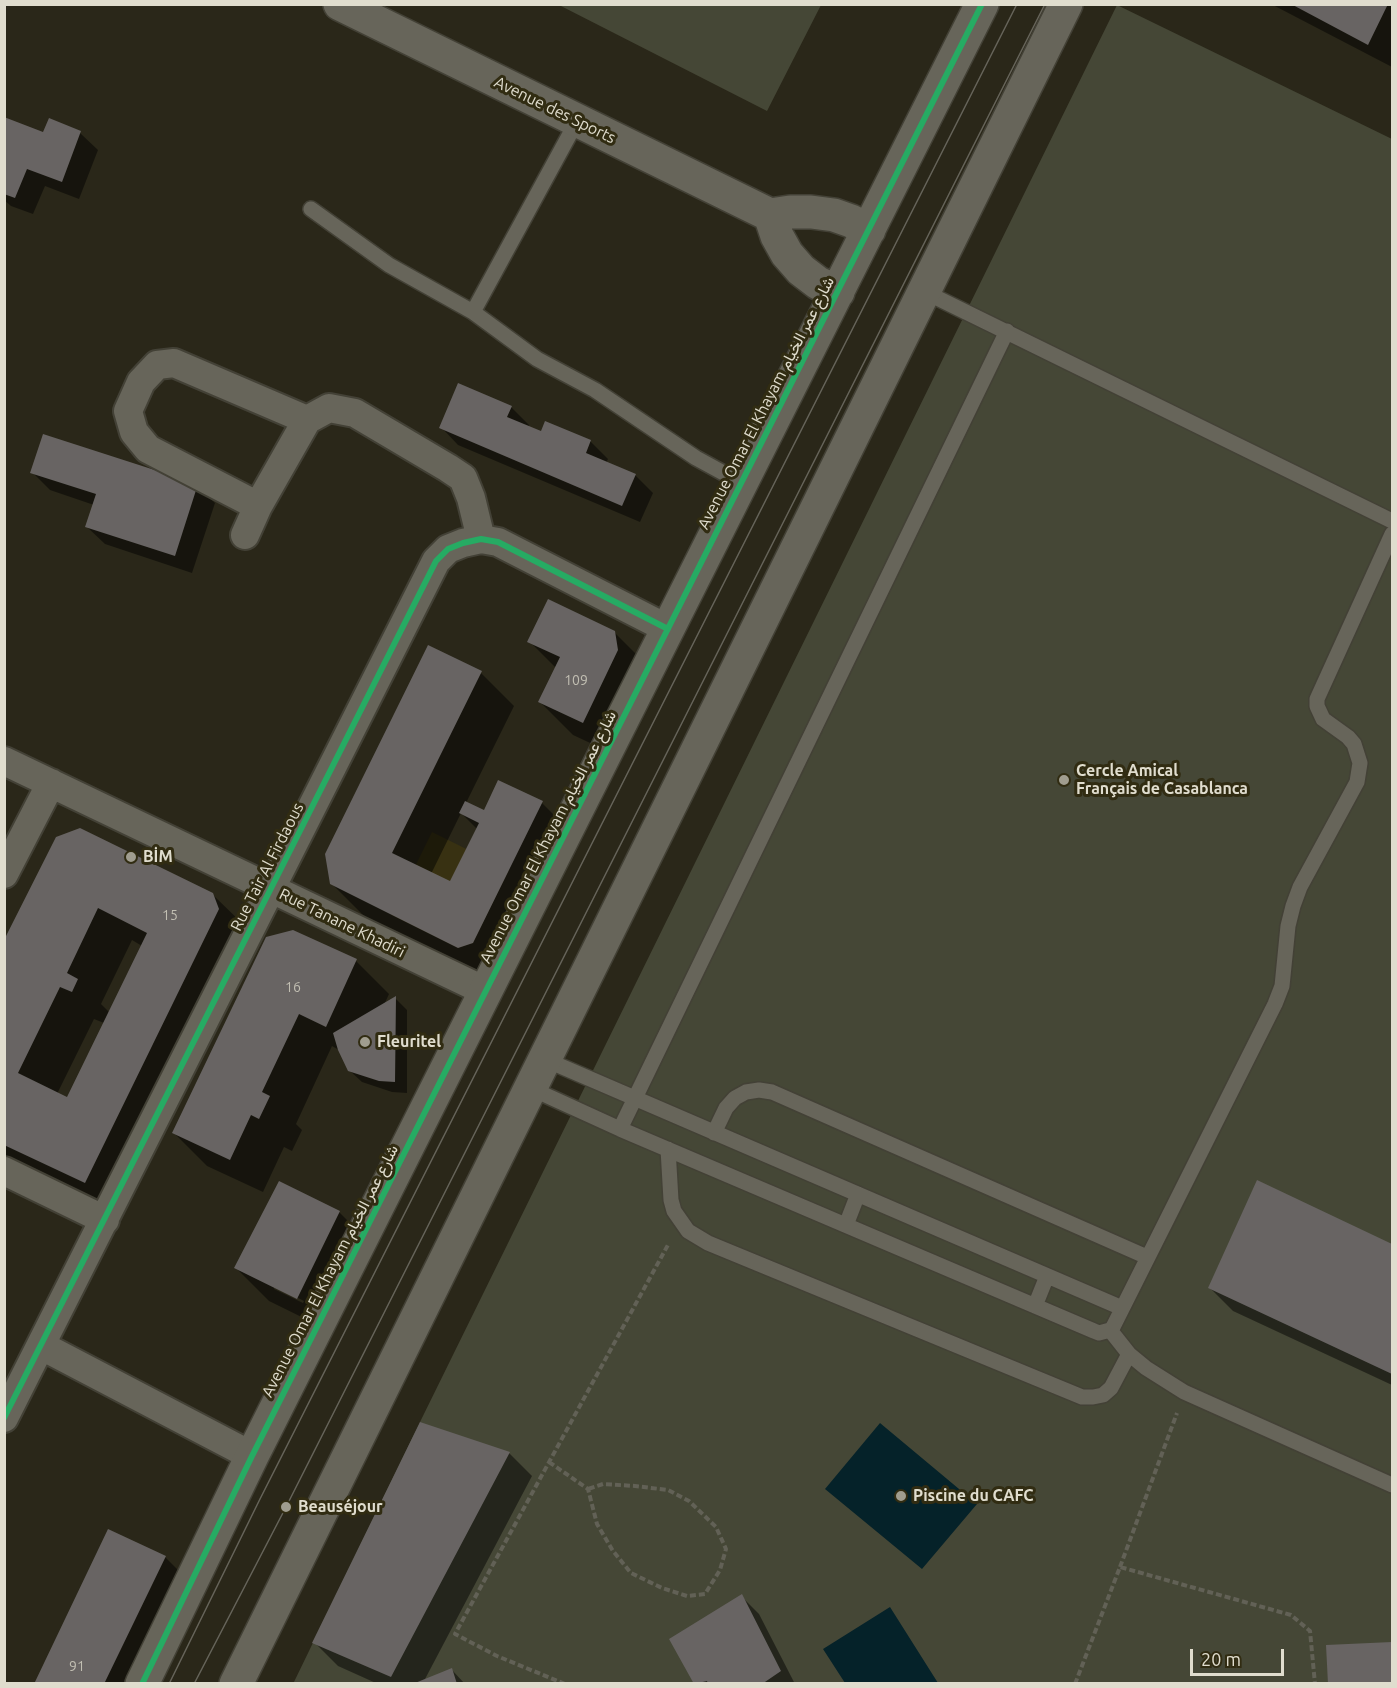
<!DOCTYPE html>
<meta charset="utf-8">
<style>
body{margin:0}
#map{position:relative;width:1397px;height:1688px;overflow:hidden;background:#2a2719;font-family:Ubuntu,sans-serif}
canvas{display:block}
.frame{position:absolute;inset:0;border:6px solid #e0ddce;pointer-events:none}
.scale{position:absolute;left:1190px;top:1649px;width:94px;height:27px;box-sizing:border-box;border:3px solid #e0ddce;border-top:0;padding-left:8px;font-size:18px;line-height:21px;white-space:nowrap;color:#e0ddce;-webkit-text-stroke:4px #312c12;paint-order:stroke}
</style>
<div id="map">
<canvas width="1397" height="1688"></canvas>
<div class="frame"></div>
<div class="scale">20 m</div>
</div>
<script>
const g = document.querySelector('canvas').getContext('2d');
g.lineJoin = 'round';
function fillPath(path, color) {
  g.fillStyle = color;
  g.fill(path, 'evenodd');
}
function toPath(rows) {
  const path = new Path2D();
  for (const r of rows) {
    path.moveTo(r[0], r[1]);
    for (let i = 2; i < r.length; i += 2) path.lineTo(r[i], r[i + 1]);
  }
  return path;
}
function trace(path, color, width, dash) {
  g.strokeStyle = color;
  g.lineWidth = width;
  g.lineCap = dash ? 'butt' : 'round';
  g.setLineDash(dash || []);
  g.stroke(path);
}
function write(font, color, halo, rows, align = 'center') {
  g.font = font + ' Ubuntu,Vazirmatn,sans-serif';
  g.lineWidth = 6;
  g.setLineDash([]);
  g.textBaseline = 'middle';
  g.strokeStyle = halo;
  g.fillStyle = color;
  for (const [text, x, y, turn = 0] of rows) {
    g.save();
    g.translate(x, y);
    g.rotate((+turn || 0) * Math.PI / 180);
    g.textAlign = isNaN(turn) ? turn : align;
    if (halo) g.strokeText(text, 0, 0);
    g.fillText(text, 0, 0);
    g.restore();
  }
}
const built = toPath([
 [432,832,509,870,473,943,458,948,391,915]
]);
const green = toPath([
 [559,5,821,5,767,111],
 [1117,5,1392,139,1392,1683,293,1684,420,1422]
]);
const water = toPath([
 [880,1423,977,1504,922,1569,825,1489],
 [890,1607,938,1683,845,1683,823,1649]
]);
const shadow = toPath([
 [1271,4,1392,4,1392,67],
 [4,119,44,134,49,120,80,133,98,150,79,199,45,186,33,214,11,206,4,200],
 [511,407,529,425,528,427,542,433,590,441,608,459,606,463,635,475,653,493,640,522,458,445,441,427],
 [32,472,197,486,215,503,192,573,105,544,87,527,94,505,50,490],
 [614,632,648,666,616,755,573,735,540,702,556,668,529,641],
 [481,673,514,706,466,803,484,812,542,803,575,836,492,980,365,917,332,884],
 [461,813,477,829,450,883,431,874],
 [57,838,212,894,246,927,118,1215,4,1161,4,943],
 [132,940,142,946,109,1012,101,1004],
 [94,1019,104,1023,67,1099,57,1094],
 [267,939,356,961,389,994,384,1005,395,998,407,1010,407,1093,392,1092,362,1082,349,1070,339,1050,332,1046,296,1124,302,1130,292,1151,284,1147,263,1192,207,1166,174,1133],
 [1258,1182,1392,1246,1392,1385,1233,1311,1209,1287],
 [339,1212,372,1245,330,1331,269,1301,236,1268],
 [274,1286,304,1301,303,1303,274,1289],
 [509,1453,532,1476,424,1681,452,1670,465,1684,378,1684,338,1666,314,1642],
 [165,1557,198,1590,153,1684,36,1684],
 [741,1596,759,1614,795,1684,696,1684],
 [1392,1643,1392,1684,1330,1684,1328,1647]
]);
const building = toPath([
 [1291,4,1388,4,1368,45],
 [4,117,43,132,49,118,81,131,62,182,27,169,15,198,4,194],
 [458,383,512,406,507,417,541,431,545,421,591,440,586,453,636,474,622,506,439,428],
 [43,434,198,484,175,556,85,527,96,494,30,473],
 [548,599,615,631,618,650,583,723,538,702,560,657,527,642],
 [428,645,482,671,392,853,450,881,479,823,459,813,465,801,484,810,498,780,543,801,473,943,458,948,330,884,325,854],
 [80,828,213,893,219,909,85,1183,4,1145,4,940,56,837],
 [98,908,147,933,67,1097,18,1073,60,987,72,992,78,979,67,973],
 [293,930,357,959,326,1027,299,1014,262,1092,270,1096,259,1119,251,1115,230,1160,172,1133,266,937],
 [396,996,395,1082,379,1081,348,1071,338,1050,333,1033],
 [1257,1180,1392,1244,1392,1374,1208,1288],
 [279,1181,340,1211,297,1299,234,1268],
 [420,1422,510,1452,391,1677,312,1643],
 [108,1529,166,1556,104,1684,34,1684],
 [742,1594,781,1671,762,1684,708,1684,707,1681,694,1684,669,1639],
 [1392,1642,1392,1684,1328,1684,1326,1645],
 [452,1668,457,1684,415,1684,415,1683]
]);
const path = toPath([
 [549,1462,588,1489,597,1524,613,1551,631,1573,662,1588,687,1596,705,1594,720,1570,726,1549,716,1527,689,1501,668,1490,635,1486,603,1484,588,1489],
 [1120,1567,1177,1413],
 [565,1684,497,1656,455,1634,669,1243],
 [1075,1684,1120,1567,1291,1615,1310,1631,1315,1684]
]);
const lane = toPath([
 [311,209,389,265,473,312,537,359,595,390,696,458,740,482],
 [925,292,1392,521],
 [473,312,577,121],
 [544,1059,1122,1308],
 [530,1088,620,1129,1094,1331,1099,1333,1110,1330,1113,1327,1275,1004,1282,986,1288,926,1293,906,1300,887,1357,782,1360,763,1354,744,1348,737,1323,719,1317,706,1317,699,1392,534],
 [620,1129,1007,331],
 [714,1133,726,1108,735,1098,746,1092,759,1090,772,1092,1147,1257],
 [668,1149,671,1200,674,1211,688,1231,708,1243,1082,1397,1093,1397,1103,1395,1111,1388,1129,1354],
 [846,1225,858,1194],
 [1035,1306,1047,1276],
 [1110,1330,1129,1354,1146,1368,1184,1392,1392,1485]
]);
const street = toPath([
 [258,506,148,449,134,432,128,411,141,382,157,365,174,363,307,420],
 [245,535,258,506,307,420,329,408,355,413,448,468,463,478,471,498,481,539],
 [4,761,485,991],
 [4,874,51,783],
 [4,1171,105,1220],
 [42,1346,252,1456],
 [4,1418,436,561,448,549,463,543,481,539,498,542,668,629]
]);
const secondary = toPath([
 [340,4,770,215,790,212,811,212,834,215,851,221,869,230],
 [770,215,777,236,787,254,801,270,818,283,838,292],
 [142,1684,252,1456,982,4],
 [236,1684,1066,4]
]);
const tram = toPath([
 [169,1684,260,1499,1017,4],
 [194,1684,286,1507,1045,4]
]);
const cycleway = toPath([
 [4,1418,436,561,448,549,463,543,481,539,498,542,668,629],
 [142,1684,252,1456,982,4]
]);
const markers = [
 [1064,780,6,"#a09d8f"],
 [131,857,6,"#a09d8f"],
 [365,1042,6,"#a09d8f"],
 [901,1496,6,"#a09d8f"],
 [286,1507,6,"#a09d8f"]
];
const numberNames = [
 ["109",576,680],
 ["15",170,915],
 ["16",293,987],
 ["91",77,1666]
];
const streetNames = [
 ["Avenue des Sports",555,110,26],
 ["Avenue Omar El Khayam شارع عمر الخيام",766,403,-63],
 ["Avenue Omar El Khayam شارع عمر الخيام",548,837,-63],
 ["Rue Tair Al Firdaous",267,867,-63],
 ["Rue Tanane Khadiri",342,923,26],
 ["Avenue Omar El Khayam شارع عمر الخيام",330,1271,-63]
];
const poiNames = [
 ["Cercle Amical",1076,771],
 ["Français de Casablanca",1076,789],
 ["BİM",143,857],
 ["Fleuritel",377,1042],
 ["Piscine du CAFC",913,1496],
 ["Beauséjour",298,1507]
];
fillPath(built, '#383112');
fillPath(green, '#454736');
fillPath(water, '#052229');
fillPath(shadow, '#0007');
fillPath(building, '#686463');
trace(lane, '#434136', 18);
trace(street, '#434136', 32);
trace(secondary, '#434136', 36);
trace(path, '#626156', 4, [6, 3]);
trace(lane, '#67655a', 15);
trace(street, '#67655a', 28);
trace(secondary, '#67655a', 33);
trace(tram, '#66645a', 1.5);
trace(cycleway, '#26ab63', 6);
for (const [x, y, r, color] of markers) {
  const dot = new Path2D();
  dot.arc(x, y, r, 0, 2 * Math.PI);
  g.fillStyle = color;
  g.fill(dot);
  trace(dot, '#312c12', 2);
}
write('14px', '#c2bfb3', null, numberNames);
write('16px', '#e0ddce', '#312c12', streetNames);
write('bold 16px', '#e0ddce', '#312c12', poiNames, 'left');
</script>
